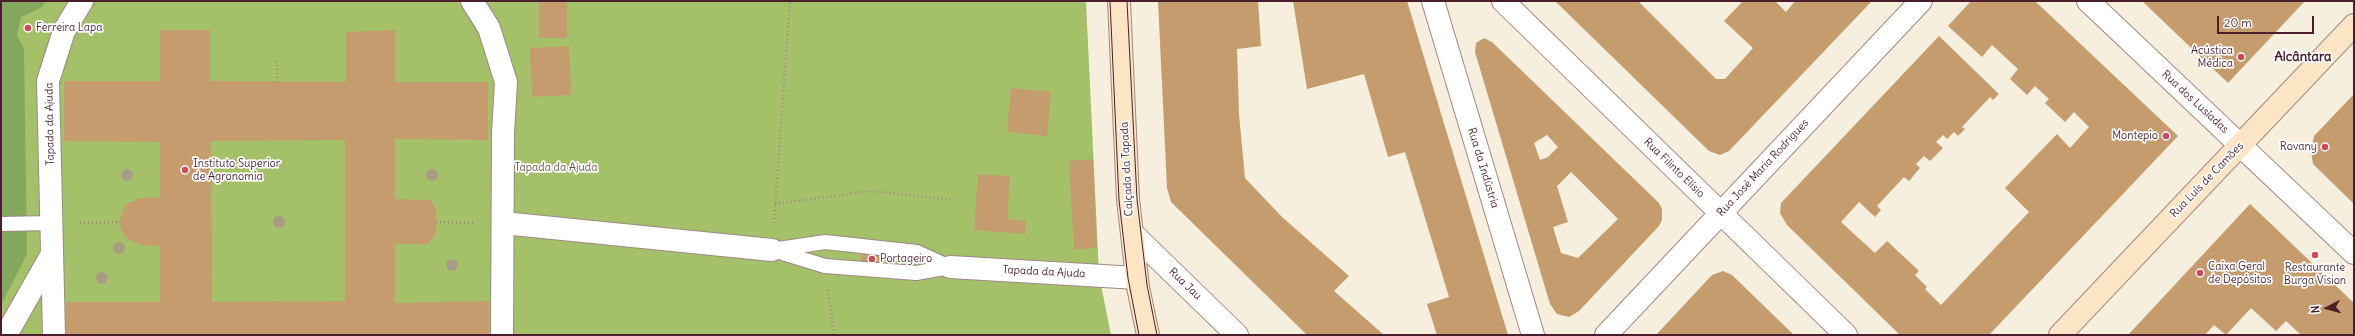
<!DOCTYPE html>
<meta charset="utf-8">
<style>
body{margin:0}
#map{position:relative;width:2355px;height:336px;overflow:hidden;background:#f6efdd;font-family:Delius,sans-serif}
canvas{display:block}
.frame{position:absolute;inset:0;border:2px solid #4a1f2b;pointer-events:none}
.north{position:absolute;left:2307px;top:288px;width:40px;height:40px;-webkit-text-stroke:3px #fff;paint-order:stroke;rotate:264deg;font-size:11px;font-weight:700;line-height:16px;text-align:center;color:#4a1f2b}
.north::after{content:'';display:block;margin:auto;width:14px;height:18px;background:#4a1f2b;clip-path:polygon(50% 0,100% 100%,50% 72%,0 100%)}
.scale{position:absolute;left:2217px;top:16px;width:97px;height:18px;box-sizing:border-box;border:2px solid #4a1f2b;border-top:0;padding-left:5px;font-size:12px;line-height:14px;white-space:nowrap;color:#4a1f2b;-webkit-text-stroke:3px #fff;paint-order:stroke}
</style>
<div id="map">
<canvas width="2355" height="336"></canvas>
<div class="frame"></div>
<div class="north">N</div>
<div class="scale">20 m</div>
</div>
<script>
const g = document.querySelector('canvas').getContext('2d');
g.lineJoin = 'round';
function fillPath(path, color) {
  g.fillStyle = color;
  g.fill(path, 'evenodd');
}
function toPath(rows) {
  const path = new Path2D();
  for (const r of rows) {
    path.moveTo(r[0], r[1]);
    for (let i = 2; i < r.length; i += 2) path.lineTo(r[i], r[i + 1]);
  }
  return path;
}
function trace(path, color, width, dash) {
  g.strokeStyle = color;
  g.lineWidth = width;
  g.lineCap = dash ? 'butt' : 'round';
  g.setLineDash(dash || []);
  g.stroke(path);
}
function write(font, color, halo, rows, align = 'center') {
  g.font = font + ' Delius,sans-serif';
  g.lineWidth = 3.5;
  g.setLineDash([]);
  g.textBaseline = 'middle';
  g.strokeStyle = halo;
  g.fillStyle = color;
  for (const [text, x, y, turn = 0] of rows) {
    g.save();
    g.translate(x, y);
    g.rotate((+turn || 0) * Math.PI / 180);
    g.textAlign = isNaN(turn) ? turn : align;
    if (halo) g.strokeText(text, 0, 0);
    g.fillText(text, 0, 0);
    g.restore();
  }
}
const green = toPath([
 [1,1,1086,1,1099,275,1111,335,1,335]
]);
const forest = toPath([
 [1,1,46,1,42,7,21,17,17,35,24,49,27,254,1,305]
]);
const building = toPath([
 [539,1,567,1,567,38,539,38],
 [1158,1,1258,1,1261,46,1237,49,1239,114,1245,178,1282,217,1349,276,1334,291,1384,335,1307,335,1171,202,1167,188],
 [1293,1,1407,1,1508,335,1437,335,1427,304,1449,297,1405,152,1388,157,1364,74,1307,89],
 [1555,1,1638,1,1716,79,1725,79,1753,48,1724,21,1743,1,1775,1,1786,12,1795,1,1872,1,1729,151,1720,155,1709,151],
 [1971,1,2035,1,2178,136,1989,335,1900,335,1787,225,1780,213,1781,203,1939,36,1999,94,1993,100,1990,97,1962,127,1965,129,1958,136,1954,132,1947,139,1943,135,1936,142,1943,148,1930,161,1924,156,1916,164,1920,168,1909,181,1904,177,1877,206,1881,210,1875,217,1859,202,1841,222,1875,253,1887,241,1919,271,1915,275,1927,287,1925,289,1941,305,2029,212,2005,188,2057,134,2070,148,2089,127,2074,112,2065,122,2045,103,2049,99,2035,86,2027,95,2010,79,2018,69,1992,45,1982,57,1948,26],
 [2142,1,2305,1,2228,83],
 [160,30,210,30,210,81,346,82,346,32,395,30,395,82,488,82,488,140,395,139,395,199,430,200,436,209,436,233,428,244,395,244,395,303,489,301,489,335,66,335,66,302,160,302,160,246,141,245,128,239,121,230,119,222,125,205,140,198,160,197,160,142,64,141,64,81,160,81],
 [345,140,345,301,212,302,211,141],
 [1484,38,1492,42,1659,203,1662,209,1662,220,1659,226,1579,311,1569,317,1557,314,1550,304,1475,52,1476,43],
 [1547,135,1558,147,1548,157,1540,160,1534,143],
 [1571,172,1618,219,1578,258,1561,253,1553,227,1568,222,1557,186],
 [569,46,571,95,532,97,530,48],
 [1011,88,1051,92,1047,136,1007,132],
 [2354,94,2354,204,2313,164,2311,151,2314,136],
 [1093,159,1097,248,1074,250,1069,161],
 [978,174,1010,176,1007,219,1026,221,1025,234,974,230],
 [2250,204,2354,303,2354,335,2301,335,2286,321,2276,331,2251,308,2226,335,2214,325,2205,335,2128,335],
 [862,253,883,256,882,265,861,263],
 [1723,271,1732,275,1794,335,1656,335,1712,275]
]);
const path = toPath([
 [277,82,277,58],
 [775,204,871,191,955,200],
 [436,222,474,223],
 [80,223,119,222],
 [774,223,790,1],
 [828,290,834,335]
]);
const lane = toPath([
 [1,224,52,223],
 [772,250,825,242,917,252,950,267],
 [776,251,825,266,916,273,950,267]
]);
const street = toPath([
 [472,1,489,28,506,82,503,133,502,335],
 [1433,1,1533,335],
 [1503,1,1846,335],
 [2088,1,2354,253],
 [503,223,772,250],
 [1132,233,1237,335],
 [950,267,1137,278],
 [6,335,52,254],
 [54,335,48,81,64,31,82,1],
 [1606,335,1921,1]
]);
const secondary = toPath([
 [1119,1,1128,199,1138,287,1148,335],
 [2060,335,2354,25]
]);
const tram = toPath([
 [1110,1,1119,200,1128,278,1139,335],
 [1127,1,1137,199,1147,285,1157,335]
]);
const trees = [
 [127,175],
 [432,175],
 [279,222],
 [119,248],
 [452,265],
 [102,278]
];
const markers = [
 [28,28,4,"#d1495b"],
 [2241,57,4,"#d1495b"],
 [2166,136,4,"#d1495b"],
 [2325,147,4,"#d1495b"],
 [185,170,4,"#d1495b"],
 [2315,255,4,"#d1495b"],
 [872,259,4,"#d1495b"],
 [2200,273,4,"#d1495b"]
];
const poiNames = [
 ["Ferreira Lapa",36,28],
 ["Acústica",2233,51,"right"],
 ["Médica",2233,64,"right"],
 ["Montepio",2158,136,"right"],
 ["Rovany",2317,147,"right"],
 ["Instituto Superior",193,164],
 ["de Agronomia",193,177],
 ["Portageiro",880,259],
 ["Caixa Geral",2208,267],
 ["de Depósitos",2208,280],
 ["Restaurante",2315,268,"center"],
 ["Burga Vision",2315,281,"center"]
];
const streetNames = [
 ["Rua dos Lusíadas",2195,102,43],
 ["Tapada da Ajuda",50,124,-91],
 ["Rua da Indústria",1483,168,73],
 ["Rua Filinto Elísio",1674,168,44],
 ["Rua José Maria Rodrigues",1763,168,-47],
 ["Calçada da Tapada",1127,169,-93],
 ["Rua Luís de Camões",2207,180,-46],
 ["Tapada da Ajuda",1044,272,3],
 ["Rua Jau",1185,284,44]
];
const parkNames = [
 ["Tapada da Ajuda",556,168]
];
const quarterNames = [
 ["Alcântara",2303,57]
];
fillPath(green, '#a4c169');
fillPath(forest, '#83a75d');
fillPath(building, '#c59c6e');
trace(lane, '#a08784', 16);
trace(street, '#a08784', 24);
trace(secondary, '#a08784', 24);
trace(path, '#a08784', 2.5, [1, 3]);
trace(lane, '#fff', 14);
trace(street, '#fff', 22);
trace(secondary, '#fce5c4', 22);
trace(tram, '#4a1f2b', 1);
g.fillStyle = '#a99c87';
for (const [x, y] of trees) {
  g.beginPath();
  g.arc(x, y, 6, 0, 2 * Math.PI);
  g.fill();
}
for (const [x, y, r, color] of markers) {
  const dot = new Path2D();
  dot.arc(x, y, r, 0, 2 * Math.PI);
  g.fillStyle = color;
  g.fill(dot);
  trace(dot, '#fff', 1.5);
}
write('11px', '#4a1f2b', '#fff', poiNames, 'left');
write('11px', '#4a1f2b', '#fff', streetNames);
write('11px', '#6a5841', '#fff', parkNames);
write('bold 13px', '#4a1f2b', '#fff', quarterNames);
</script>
